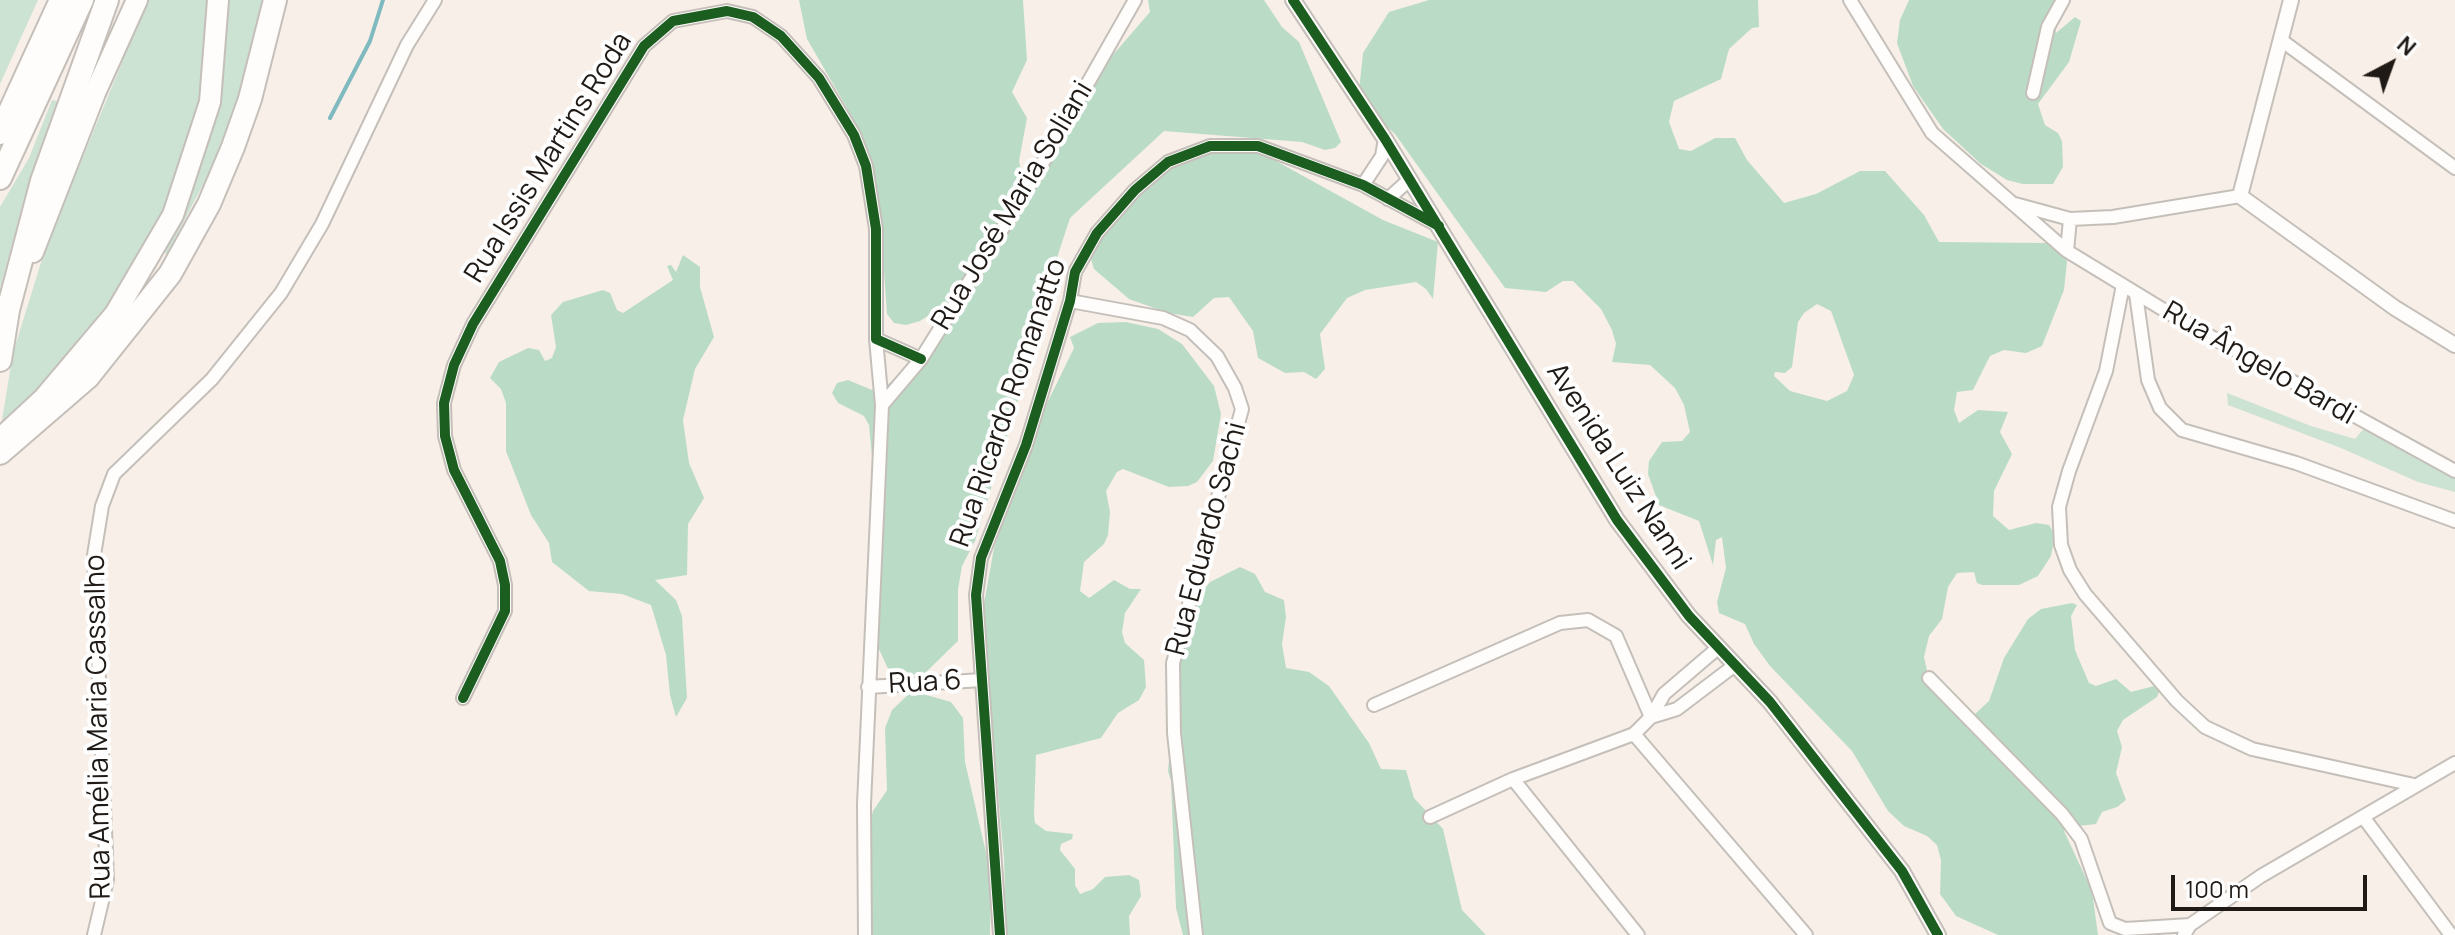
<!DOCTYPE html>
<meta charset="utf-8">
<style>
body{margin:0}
#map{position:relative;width:2455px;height:935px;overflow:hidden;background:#f8efe8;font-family:Manrope,sans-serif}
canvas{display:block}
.north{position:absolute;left:2351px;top:24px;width:80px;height:80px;-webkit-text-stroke:6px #fefefe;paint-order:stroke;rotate:41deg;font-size:22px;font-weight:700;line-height:32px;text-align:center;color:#201a16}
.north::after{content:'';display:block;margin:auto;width:28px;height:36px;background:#201a16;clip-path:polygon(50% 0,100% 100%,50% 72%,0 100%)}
.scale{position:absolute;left:2171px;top:875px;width:196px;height:36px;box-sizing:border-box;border:4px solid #201a16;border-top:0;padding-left:10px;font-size:24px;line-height:28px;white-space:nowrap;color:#201a16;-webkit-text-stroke:6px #fefefe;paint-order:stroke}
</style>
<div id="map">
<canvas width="2455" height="935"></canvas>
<div class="north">N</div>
<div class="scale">100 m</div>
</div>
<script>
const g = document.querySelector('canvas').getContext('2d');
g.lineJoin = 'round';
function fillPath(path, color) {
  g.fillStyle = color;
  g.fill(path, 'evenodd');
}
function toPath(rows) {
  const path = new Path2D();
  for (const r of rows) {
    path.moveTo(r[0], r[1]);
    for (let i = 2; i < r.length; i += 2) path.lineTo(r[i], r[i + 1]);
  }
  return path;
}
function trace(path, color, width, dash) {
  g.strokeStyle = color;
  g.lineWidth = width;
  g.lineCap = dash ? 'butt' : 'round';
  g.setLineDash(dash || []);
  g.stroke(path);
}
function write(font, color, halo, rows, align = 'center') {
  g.font = font + ' Manrope,sans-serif';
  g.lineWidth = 8;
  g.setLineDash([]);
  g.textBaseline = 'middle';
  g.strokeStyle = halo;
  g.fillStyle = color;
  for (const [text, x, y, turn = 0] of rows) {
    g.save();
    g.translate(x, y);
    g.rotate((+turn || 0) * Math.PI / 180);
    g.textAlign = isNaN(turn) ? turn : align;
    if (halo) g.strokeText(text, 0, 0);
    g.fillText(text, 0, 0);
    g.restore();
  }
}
const green = toPath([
 [0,0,38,0,0,84],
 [148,0,208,0,207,89,181,183,94,333,0,432,13,353,47,243],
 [224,0,263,0,235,107,208,175,167,254,162,251,173,228],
 [52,100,57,101,31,175,0,288,0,207,29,158],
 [2227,393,2311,426,2355,439,2365,427,2455,474,2455,492,2418,482,2341,448,2228,405]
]);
const forest = toPath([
 [799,0,1023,0,1027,60,1012,92,1027,118,1019,161,1022,176,1043,154,1092,79,1150,12,1148,0,1264,0,1282,27,1299,42,1341,142,1335,148,1325,150,1302,142,1164,131,1070,218,1037,319,1020,393,975,541,962,566,958,589,958,641,922,676,889,671,878,647,875,611,878,521,869,425,864,416,838,403,832,393,837,383,848,380,872,390,884,388,910,364,932,331,940,312,937,310,920,321,906,325,894,323,887,314,880,216,867,160,847,108,807,39],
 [1429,0,1758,0,1759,27,1752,28,1729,49,1721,79,1674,101,1669,122,1679,149,1691,151,1715,138,1735,138,1747,160,1784,203,1816,194,1860,171,1885,171,1924,215,1939,242,2047,243,2060,250,2067,261,2064,290,2042,346,2026,353,2004,350,1990,356,1973,390,1957,392,1954,410,1959,423,1978,410,2008,412,2000,432,2012,454,1994,491,1993,516,2009,530,2036,523,2049,525,2055,535,2051,556,2038,576,2019,585,1982,585,1977,583,1974,572,1957,573,1948,587,1942,619,1929,636,1924,657,1928,675,1959,712,1975,714,1989,701,2004,658,2028,619,2041,609,2072,603,2077,605,2071,616,2075,650,2089,683,2096,686,2116,679,2131,692,2154,686,2160,689,2157,697,2123,720,2117,731,2122,747,2116,773,2126,800,2117,807,2102,812,2096,824,2069,827,2064,831,2092,891,2098,935,1998,935,1956,916,1940,894,1941,860,1937,845,1927,836,1904,826,1888,811,1852,751,1770,666,1754,644,1745,624,1719,613,1717,602,1726,568,1722,537,1716,540,1713,565,1699,521,1659,505,1648,474,1649,461,1662,442,1682,441,1690,432,1684,405,1675,388,1650,365,1612,362,1616,344,1612,330,1601,309,1573,281,1563,281,1546,292,1505,288,1395,134,1358,100,1363,53,1389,12],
 [1817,304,1831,311,1854,375,1847,391,1827,401,1790,391,1774,376,1775,372,1785,373,1792,367,1798,322,1804,313],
 [1909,0,2069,0,2055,24,2056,33,2075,17,2081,21,2069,62,2038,104,2045,125,2058,133,2062,141,2063,167,2053,184,2023,184,2007,180,1981,164,1943,129,1913,86,1897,43,1900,20],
 [1224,149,1245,149,1267,156,1383,220,1438,242,1433,299,1426,289,1416,282,1365,290,1347,298,1320,334,1325,369,1316,379,1304,372,1285,373,1258,358,1253,331,1229,297,1214,298,1193,317,1168,313,1129,299,1094,269,1091,259,1096,244,1118,209,1177,160],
 [683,255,700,267,700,287,714,337,695,369,683,420,689,463,704,498,688,524,687,575,655,580,676,600,682,616,687,698,676,717,670,695,666,655,651,605,622,594,589,591,552,562,549,543,531,515,506,451,506,403,501,389,490,378,499,362,528,348,539,350,545,361,552,358,556,347,551,315,563,302,603,290,610,293,617,310,623,313,673,280,667,266,671,265,676,272],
 [1126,322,1158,329,1182,344,1214,386,1221,414,1213,461,1197,482,1188,486,1169,487,1123,469,1117,472,1106,491,1110,512,1108,535,1104,544,1084,562,1080,591,1089,598,1114,580,1130,589,1141,589,1125,613,1122,632,1125,643,1144,660,1146,687,1139,700,1118,713,1101,738,1036,755,1034,815,1035,823,1046,831,1073,834,1072,839,1061,844,1060,850,1075,869,1075,885,1080,894,1093,889,1105,877,1129,875,1139,880,1141,896,1129,916,1130,935,1006,935,1004,859,982,615,994,548,1030,438,1074,348,1070,337,1098,323],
 [1240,567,1255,574,1265,592,1284,600,1286,617,1282,644,1286,668,1309,672,1329,686,1369,743,1381,769,1406,770,1414,798,1443,829,1462,910,1486,935,1183,935,1176,908,1171,781,1168,771,1182,617,1210,582],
 [912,691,951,702,963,718,965,762,991,874,990,935,866,935,869,827,873,811,887,790,885,728,892,710]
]);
const stream = toPath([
 [330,118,370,41,383,0]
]);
const minor = toPath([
 [1850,0,1932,133,2067,251,2177,318,2455,471],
 [2281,40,2455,168],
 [2033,93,2048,27,2063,0],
 [1363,185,1382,156,1385,139],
 [1388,199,1410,179],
 [2015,204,2070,219,2113,217,2240,196],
 [2067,251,2070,219],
 [2123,285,2106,371,2069,471,2059,507,2061,545,2070,570,2085,594,2177,701,2205,727,2252,749,2414,785],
 [2136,294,2148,380,2160,408,2182,430,2296,463,2455,521],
 [1070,301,1163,318,1190,330,1217,356,1235,388,1242,409,1173,663,1174,733,1196,935],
 [876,339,882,405],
 [1929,678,2062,814,2081,839,2110,923,2125,929,2190,925],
 [868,687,982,680],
 [463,698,505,611,505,585,500,561,454,470,445,436,444,403,454,365,473,324,644,46,673,21,727,11,753,17,781,36,819,78,854,135,866,166,876,229,876,339,921,359],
 [1374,705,1560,623,1588,620,1616,636,1651,717],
 [1651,717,1677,709,1735,665],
 [1634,734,1806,935],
 [1513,779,1638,935],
 [1430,817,1513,779,1634,734,1651,717,1664,694,1719,647],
 [2364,818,2451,935],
 [94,935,107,880,94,555,102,506,114,474,212,379,281,293,322,224,407,45,435,0],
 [865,935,864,804,882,405,921,359,1034,178,1135,0],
 [1000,935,976,595,981,558,1026,445,1070,301,1075,272,1097,233,1135,190,1168,162,1210,146,1258,146,1363,185,1439,226],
 [2184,935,2190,925,2261,876,2455,763]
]);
const tertiary = toPath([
 [1293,0,1385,139,1617,520,1689,616,1770,702,1902,871,1938,935],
 [2291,0,2240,196,2395,308,2455,345]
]);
const trunk = toPath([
 [33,252,95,93,137,0],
 [0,439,44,398,115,314,173,215,210,102,218,0]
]);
const motorway = toPath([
 [0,133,61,0],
 [0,178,82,0],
 [0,360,8,310,42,181,107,0],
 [0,453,88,377,170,274,209,204,233,147,250,99,275,0]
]);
const cycleway = toPath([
 [1293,0,1385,139,1617,520,1689,616,1770,702,1902,871,1938,935],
 [463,698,505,611,505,585,500,561,454,470,445,436,444,403,454,365,473,324,644,46,673,21,727,11,753,17,781,36,819,78,854,135,866,166,876,229,876,339,921,359],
 [1000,935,976,595,981,558,1026,445,1070,301,1075,272,1097,233,1135,190,1168,162,1210,146,1258,146,1363,185,1439,226]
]);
const streetNames = [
 ["Rua Issis Martins Roda",549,158,-58],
 ["Rua José Maria Soliani",1013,206,-59],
 ["Rua Ângelo Bardi",2259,364,30],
 ["Rua Ricardo Romanatto",1009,403,-71],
 ["Avenida Luiz Nanni",1618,467,57],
 ["Rua Eduardo Sachi",1207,539,-75],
 ["Rua 6",925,683,-3],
 ["Rua Amélia Maria Cassalho",99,727,-91]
];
fillPath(green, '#cce2d2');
fillPath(forest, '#badcc7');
trace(stream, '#7fbac0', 4);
trace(minor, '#c5bfb9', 16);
trace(tertiary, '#c5bfb9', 18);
trace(trunk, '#c5bfb9', 24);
trace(motorway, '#c5bfb9', 26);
trace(minor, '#fefdfc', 12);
trace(tertiary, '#fefdfc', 14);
trace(trunk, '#fefdfc', 20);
trace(motorway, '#fefdfc', 22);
trace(cycleway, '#1b5e20', 10);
write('28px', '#201a16', '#fefefe', streetNames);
</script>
